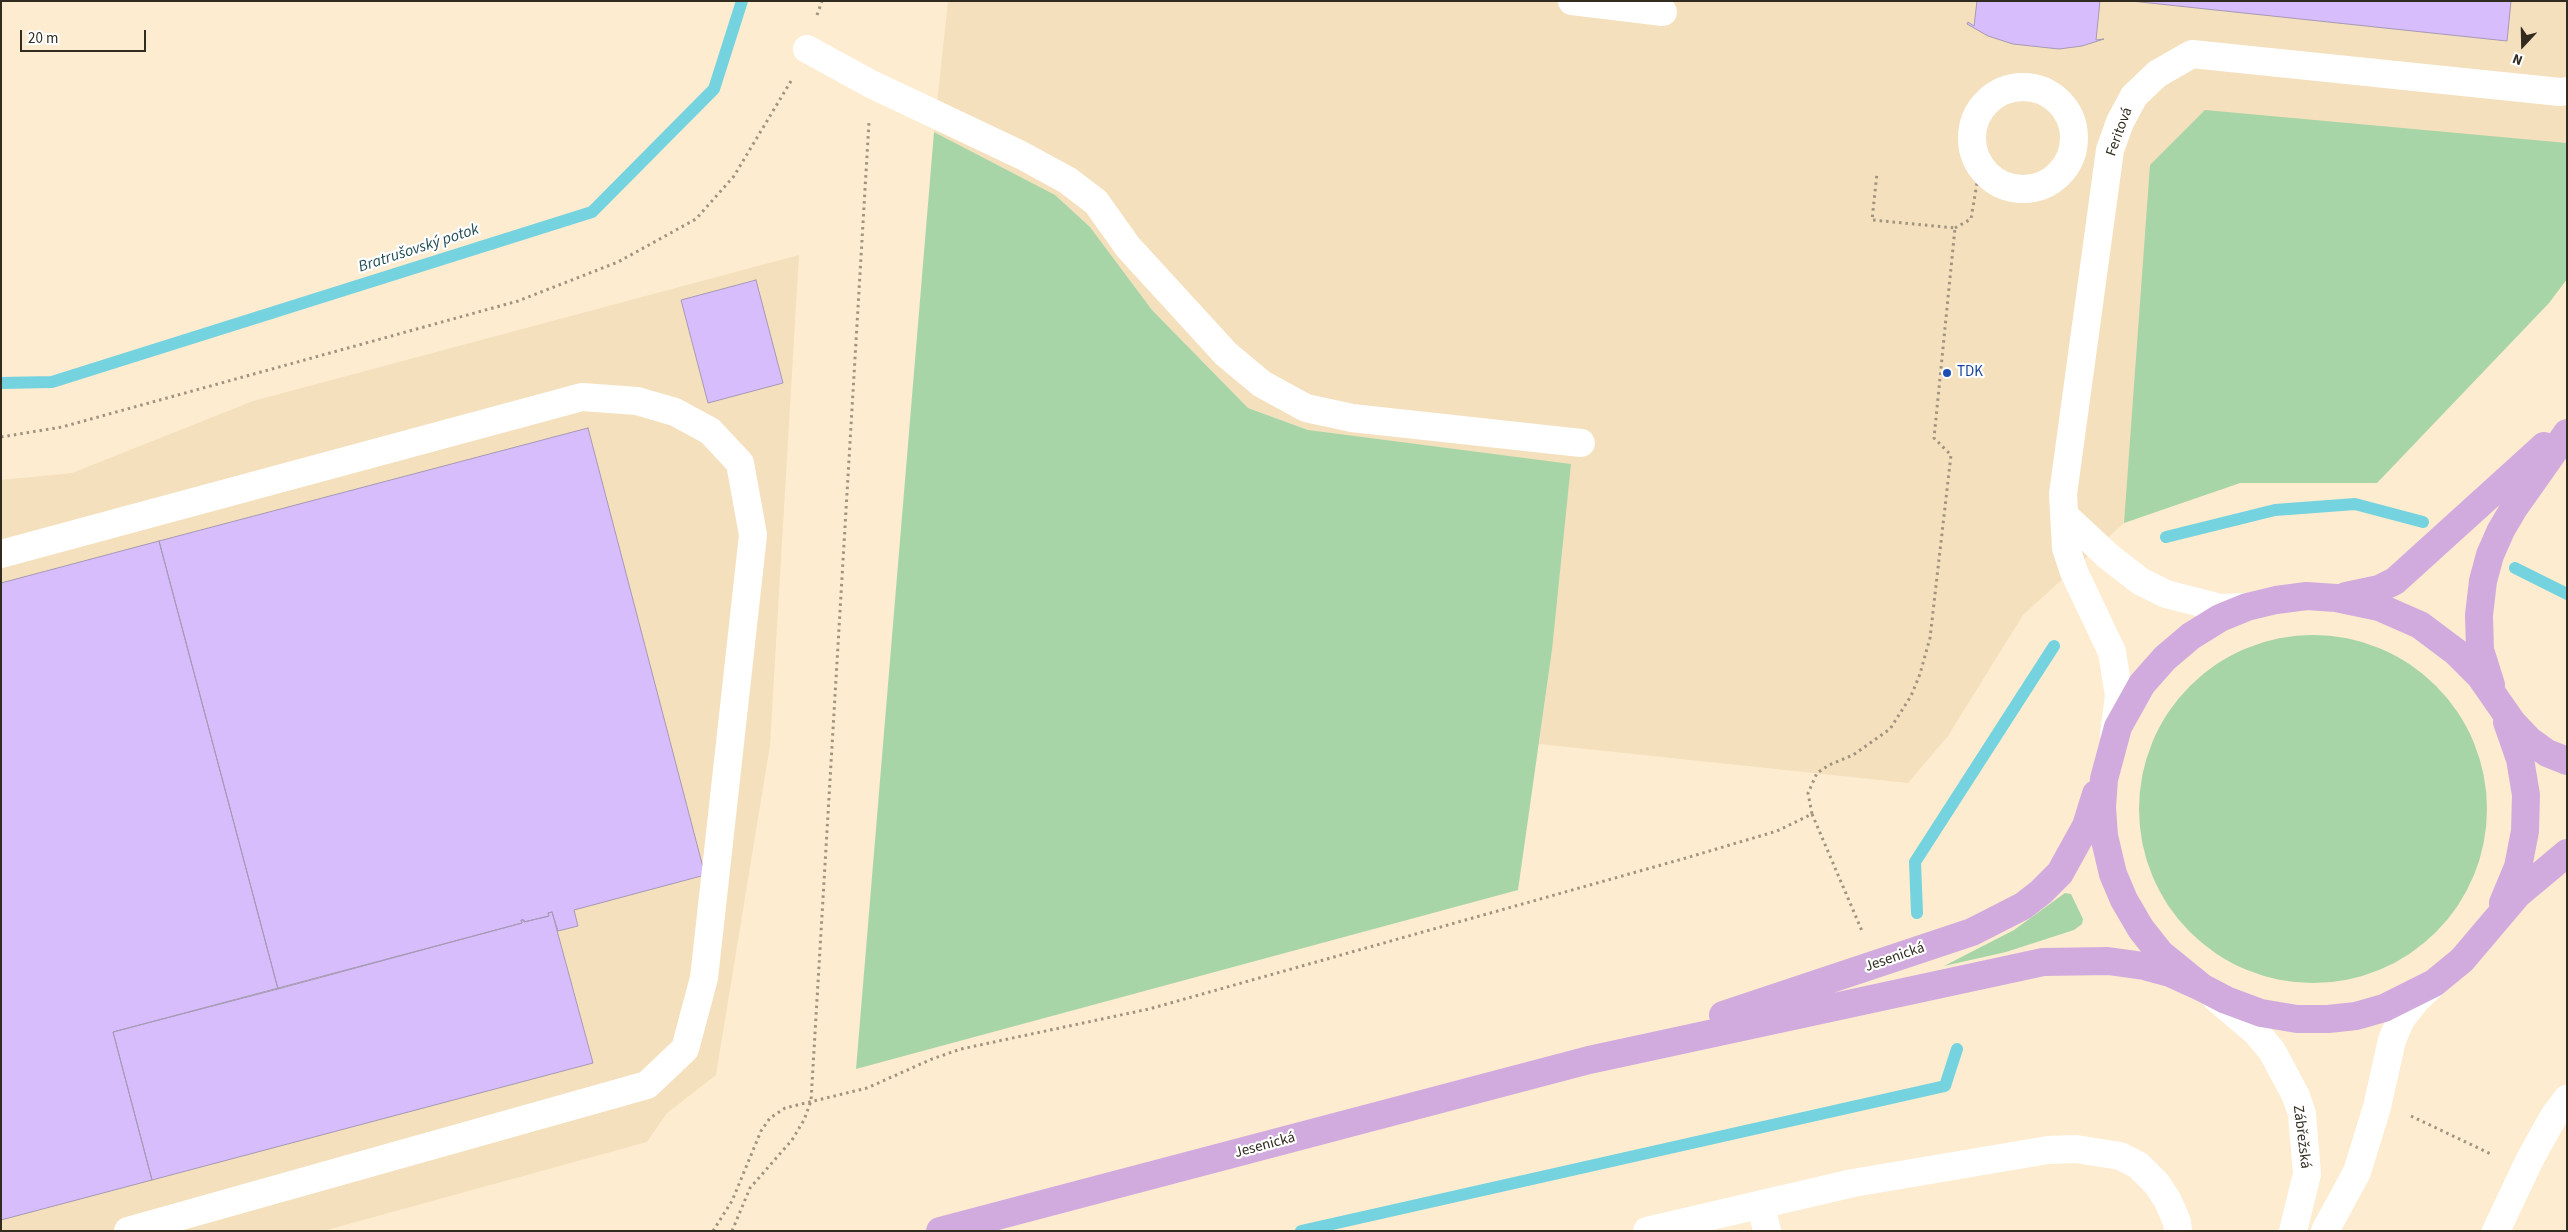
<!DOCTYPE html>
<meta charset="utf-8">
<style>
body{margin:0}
#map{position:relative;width:2568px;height:1232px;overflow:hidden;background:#fdecd0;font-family:"Source Sans 3",sans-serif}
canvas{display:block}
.frame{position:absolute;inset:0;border:2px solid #312b20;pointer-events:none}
.north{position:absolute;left:2498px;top:20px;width:50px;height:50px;-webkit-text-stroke:4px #fff;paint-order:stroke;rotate:201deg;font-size:14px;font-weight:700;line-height:20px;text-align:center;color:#312b20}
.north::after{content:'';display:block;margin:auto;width:18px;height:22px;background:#312b20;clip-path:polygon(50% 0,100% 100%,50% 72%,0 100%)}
.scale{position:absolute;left:20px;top:30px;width:126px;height:22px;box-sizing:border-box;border:2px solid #312b20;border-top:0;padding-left:6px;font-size:15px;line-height:18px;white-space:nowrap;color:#312b20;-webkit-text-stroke:4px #fff;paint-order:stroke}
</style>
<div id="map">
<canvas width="2568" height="1232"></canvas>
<div class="frame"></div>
<div class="north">N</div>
<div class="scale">20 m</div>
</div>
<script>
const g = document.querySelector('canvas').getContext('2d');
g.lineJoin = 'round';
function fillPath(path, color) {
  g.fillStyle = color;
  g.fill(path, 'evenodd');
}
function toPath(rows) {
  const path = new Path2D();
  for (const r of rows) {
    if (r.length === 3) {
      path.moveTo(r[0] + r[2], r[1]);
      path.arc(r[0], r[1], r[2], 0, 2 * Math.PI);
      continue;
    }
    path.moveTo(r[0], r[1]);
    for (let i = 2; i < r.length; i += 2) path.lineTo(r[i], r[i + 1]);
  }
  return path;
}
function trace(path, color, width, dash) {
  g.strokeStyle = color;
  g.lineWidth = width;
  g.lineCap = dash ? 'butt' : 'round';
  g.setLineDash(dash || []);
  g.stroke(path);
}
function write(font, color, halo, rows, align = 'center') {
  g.font = font + ' "Source Sans 3",sans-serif';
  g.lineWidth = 4.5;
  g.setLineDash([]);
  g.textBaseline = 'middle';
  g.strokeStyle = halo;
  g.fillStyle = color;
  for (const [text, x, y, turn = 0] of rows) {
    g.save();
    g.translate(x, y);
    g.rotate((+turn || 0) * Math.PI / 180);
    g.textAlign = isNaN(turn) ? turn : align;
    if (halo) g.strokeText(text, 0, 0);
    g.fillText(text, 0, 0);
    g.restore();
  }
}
const built = toPath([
 [948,1,2567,1,2567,279,2549,303,2377,483,2240,483,2124,523,2023,615,1948,736,1908,783,1539,744,1552,650,1308,430,1248,408,1152,310,1090,227,1055,196,934,132],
 [799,255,770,745,716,1075,667,1113,647,1142,323,1231,1,1231,1,480,72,473,253,401]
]);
const green = toPath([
 [2205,110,2567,143,2567,279,2549,303,2377,483,2240,483,2124,523,2150,165],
 [934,132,1055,195,1090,227,1152,310,1248,408,1308,430,1571,464,1552,650,1518,890,856,1069],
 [2313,809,174],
 [2065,893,2071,894,2083,919,2082,924,2074,930,2006,952,1944,966,2014,930]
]);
const stream = toPath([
 [1,383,52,382,592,212,714,89,742,1],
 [2166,537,2275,510,2355,504,2423,522],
 [2515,568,2567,594],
 [1917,913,1915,862,2054,646],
 [1301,1231,1945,1086,1957,1049]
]);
const building = toPath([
 [1977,1,2100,1,2096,40,2104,39,2082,46,2059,49,2013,44,1988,36,1967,24,1968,22,1974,26,1977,1],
 [2131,1,2511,1,2507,41,2131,1],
 [756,280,783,383,708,403,681,300,756,280],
 [588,428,705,875,574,910,578,926,558,931,552,912,548,913,549,916,524,922,524,920,521,920,522,923,278,989,159,541,588,428],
 [159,541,278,989,113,1032,152,1180,1,1220,1,583,159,541],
 [552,912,593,1063,152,1180,113,1032,522,923,521,920,524,920,524,922,549,916,548,913,552,912]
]);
const path = toPath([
 [817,15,822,1],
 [1955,228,1971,219,1980,165],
 [1,437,62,427,518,301,618,262,696,219,734,176,791,81],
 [1812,814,1862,931],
 [2411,1116,2493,1155],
 [713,1231,732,1201,761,1131,770,1118,785,1108,867,1088,932,1059,961,1049,1149,1009,1686,858,1777,831,1812,814,1808,793,1817,773,1829,765,1853,755,1890,729,1911,696,1920,674,1930,638,1948,481,1951,455,1934,438,1955,228,1872,220,1877,173],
 [732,1231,750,1188,792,1140,804,1120,811,1101,869,122]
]);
const minor = toPath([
 [1572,1,1663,12],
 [807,49,871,84,1021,155,1067,180,1096,202,1128,247,1226,354,1262,384,1306,408,1352,418,1581,443],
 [2023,138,51],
 [2064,515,2108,556,2140,581,2166,594,2221,608,2247,607],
 [1,554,582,397,637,401,675,412,710,431,740,463,753,535,704,978,685,1049,647,1085,128,1231],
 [2114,734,2119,696,2112,652,2074,572,2066,548,2063,494,2110,150,2120,122,2134,96,2157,74,2192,54,2560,92,2567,91],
 [2216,998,2255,1031,2272,1051,2296,1096,2302,1114,2307,1174,2293,1231],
 [1761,1206,1767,1231],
 [1647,1231,1853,1183,2048,1150,2076,1149,2120,1156,2138,1165,2157,1184,2168,1201,2177,1222,2178,1231],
 [2325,1231,2357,1172,2377,1107,2392,1040,2401,1019,2417,999,2433,984],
 [2496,1231,2530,1159,2554,1116,2567,1099]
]);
const major = toPath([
 [2346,596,2379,589,2395,581,2544,446],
 [2491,685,2480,650,2479,615,2483,581,2490,555,2501,530,2514,508,2567,433],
 [2567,761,2547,753,2529,740,2512,722,2480,676,2456,652,2420,625,2379,607,2336,598,2307,596,2276,600,2247,607,2220,618,2191,636,2165,658,2142,684,2118,727,2104,779,2102,807,2104,836,2113,874,2124,900,2141,929,2160,953,2203,988,2226,1000,2261,1013,2297,1019,2328,1019,2356,1016,2384,1008,2434,983,2462,960,2518,894,2567,853],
 [2503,903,2518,867,2525,831,2526,795,2520,759,2507,722],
 [1723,1015,1972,932,2023,906,2041,892,2060,873,2086,826,2096,794],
 [940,1231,1589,1060,2043,962,2108,961,2144,966,2170,973,2203,988]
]);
const markers = [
 [1947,373,5,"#1a4fb4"]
];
const streetNames = [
 ["Feritová",2120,132,-70],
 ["Jesenická",1895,958,-19],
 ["Zábřežská",2301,1137,83],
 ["Jesenická",1265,1146,-15]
];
const transitNames = [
 ["TDK",1957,373]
];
const waterNames = [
 ["Bratrušovský potok",419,249,-18]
];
fillPath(built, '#f5e0bd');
fillPath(green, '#a8d5a7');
trace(stream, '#74d3df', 12);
fillPath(building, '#d8bdfd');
trace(building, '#a599b5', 1);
trace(path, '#a09480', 3, [2.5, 4]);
trace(minor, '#fff', 28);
trace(major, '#d2abde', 28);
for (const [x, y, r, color] of markers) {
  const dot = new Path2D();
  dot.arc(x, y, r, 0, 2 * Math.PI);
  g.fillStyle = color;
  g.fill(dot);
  trace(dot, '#fff', 2);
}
write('15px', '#312b20', '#fff', streetNames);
write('15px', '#164399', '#fff', transitNames, 'left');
write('italic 16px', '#234e54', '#fff', waterNames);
</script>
